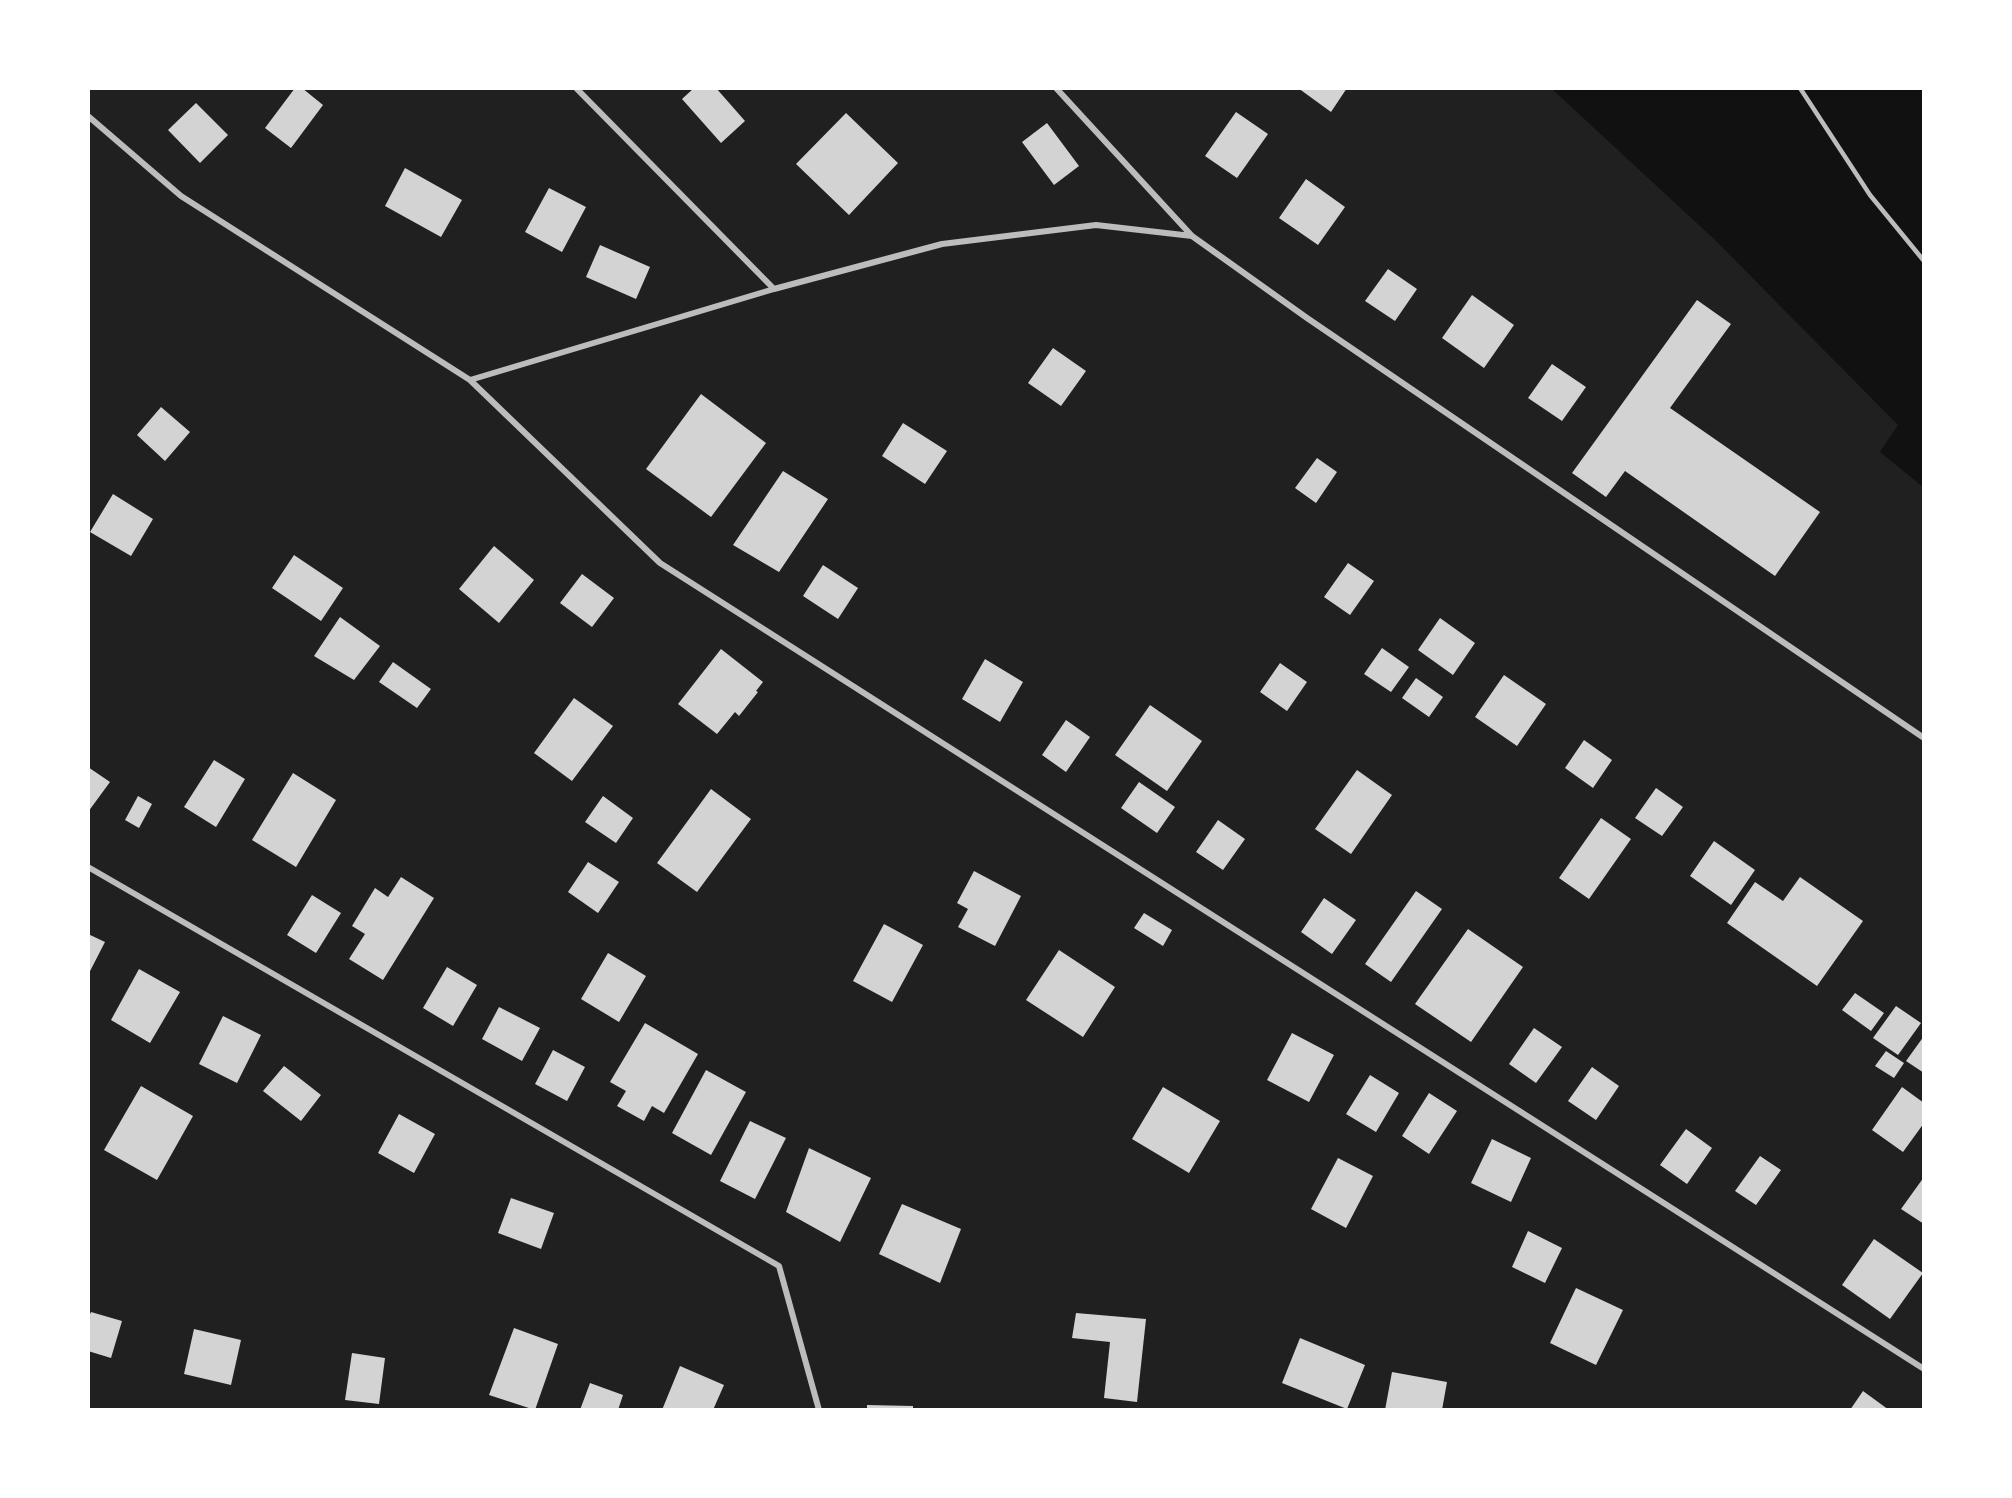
<!DOCTYPE html>
<style>
body{margin:0}
#map{position:relative;width:2012px;height:1498px;overflow:hidden;background:#111;font-family:"Fira Sans Condensed",sans-serif}
canvas{display:block}
.frame{position:absolute;inset:0;border:90px solid #fff;pointer-events:none}
</style>
<div id="map">
<canvas width="2012" height="1498"></canvas>
<div class="frame"></div>
</div>
<script>
const g = document.querySelector('canvas').getContext('2d');
g.lineJoin = 'round';
function fillPath(path, color) {
  g.fillStyle = color;
  g.fill(path, 'evenodd');
}
function toPath(rows) {
  const path = new Path2D();
  for (const r of rows) {
    path.moveTo(r[0], r[1]);
    for (let i = 2; i < r.length; i += 2) path.lineTo(r[i], r[i + 1]);
  }
  return path;
}
function trace(path, color, width, dash) {
  g.strokeStyle = color;
  g.lineWidth = width;
  g.lineCap = dash ? 'butt' : 'round';
  g.setLineDash(dash || []);
  g.stroke(path);
}
const green = toPath([
 [88,89,1552,89,1715,240,1898,425,1880,452,1923,487,1923,1409,89,1409]
]);
const building = toPath([
 [295,88,302,88,323,105,291,148,265,128],
 [694,88,716,88,745,121,721,143,682,99],
 [1298,88,1347,88,1331,112],
 [196,103,228,135,200,163,168,130],
 [1236,112,1268,134,1237,178,1205,156],
 [846,113,898,163,849,215,796,164],
 [1047,123,1079,166,1054,185,1022,142],
 [405,168,462,200,441,237,385,206],
 [1306,179,1345,207,1318,245,1279,218],
 [549,188,586,207,562,252,525,232],
 [600,245,650,267,636,299,586,277],
 [1388,269,1417,289,1395,321,1365,301],
 [1472,295,1514,325,1484,368,1442,338],
 [1697,300,1731,324,1670,408,1820,512,1775,576,1625,471,1606,497,1572,473],
 [1053,348,1086,371,1061,406,1028,383],
 [1552,364,1586,387,1562,421,1528,398],
 [701,394,766,443,711,517,646,469],
 [161,407,190,432,165,461,137,435],
 [903,423,947,451,925,484,882,456],
 [1317,458,1337,472,1316,503,1295,488],
 [783,471,828,499,779,572,733,545],
 [113,494,153,519,131,556,90,532],
 [494,546,534,580,499,623,459,589],
 [294,555,343,588,321,621,272,588],
 [1348,563,1374,581,1350,615,1324,597],
 [823,565,858,588,838,619,803,596],
 [582,574,614,598,592,627,560,603],
 [340,617,380,646,354,680,314,656],
 [1440,618,1475,643,1453,675,1418,650],
 [1382,648,1409,667,1391,692,1364,674],
 [721,649,763,682,756,691,758,692,739,716,735,712,717,734,678,704],
 [985,659,1023,682,1000,722,962,699],
 [393,662,431,689,417,708,379,682],
 [1280,663,1307,682,1287,711,1260,692],
 [1504,675,1546,704,1517,746,1475,717],
 [1416,678,1443,697,1429,717,1402,698],
 [574,698,613,726,572,781,534,753],
 [1150,705,1202,741,1167,791,1115,755],
 [1066,720,1090,737,1066,772,1042,755],
 [1584,740,1612,760,1593,788,1565,768],
 [214,760,245,779,216,827,184,807],
 [88,767,110,782,88,812],
 [1357,770,1392,795,1351,854,1315,829],
 [293,773,336,800,296,867,252,840],
 [1139,782,1175,807,1157,833,1121,808],
 [1656,788,1683,807,1662,836,1635,818],
 [711,789,751,819,697,892,657,863],
 [138,796,152,804,139,828,125,820],
 [603,796,633,818,616,843,585,822],
 [1601,818,1631,839,1589,899,1559,878],
 [1218,820,1245,839,1223,870,1196,852],
 [1714,841,1755,870,1731,905,1690,876],
 [588,862,619,882,598,913,568,892],
 [974,871,1021,896,995,946,958,927,968,909,957,903],
 [401,877,434,898,383,980,349,959,365,934,352,926,375,888,388,897],
 [1800,877,1863,921,1817,986,1727,923,1755,882,1783,901],
 [1416,891,1442,909,1391,982,1365,964],
 [312,895,341,913,316,953,287,935],
 [1324,898,1356,920,1332,954,1301,932],
 [1144,913,1172,930,1163,946,1134,928],
 [884,924,923,945,892,1002,853,981],
 [1468,929,1523,967,1471,1042,1415,1004],
 [88,934,105,942,88,975],
 [1059,950,1115,987,1083,1037,1026,1000],
 [608,953,646,976,619,1022,581,999],
 [447,967,477,985,453,1026,423,1008],
 [139,969,180,992,150,1043,111,1020],
 [1855,993,1884,1013,1871,1031,1842,1010],
 [1896,1006,1921,1023,1898,1055,1873,1038],
 [499,1007,540,1028,522,1061,482,1039],
 [223,1016,261,1035,237,1083,199,1064],
 [645,1023,698,1054,664,1113,652,1106,644,1121,617,1106,626,1091,610,1082],
 [1534,1028,1562,1047,1536,1083,1509,1064],
 [1292,1033,1334,1055,1309,1102,1267,1080],
 [1924,1036,1924,1073,1906,1061],
 [553,1050,585,1067,567,1101,535,1084],
 [1886,1051,1904,1063,1894,1078,1875,1066],
 [284,1066,321,1095,301,1121,263,1091],
 [1592,1067,1619,1086,1596,1120,1568,1101],
 [706,1070,746,1092,711,1155,672,1133],
 [1370,1075,1399,1093,1376,1132,1346,1114],
 [141,1086,193,1116,157,1180,104,1150],
 [1163,1087,1220,1121,1189,1173,1132,1139],
 [1902,1087,1924,1103,1924,1123,1903,1152,1872,1130],
 [1429,1093,1457,1111,1429,1154,1402,1136],
 [399,1114,435,1134,414,1173,378,1153],
 [750,1121,786,1138,755,1199,720,1181],
 [1686,1129,1712,1148,1687,1184,1660,1165],
 [1492,1139,1531,1158,1511,1202,1471,1183],
 [809,1148,871,1178,840,1242,786,1212],
 [1760,1156,1781,1170,1756,1205,1735,1191],
 [1338,1158,1373,1176,1346,1228,1311,1209],
 [1924,1177,1924,1224,1901,1209],
 [511,1198,554,1213,541,1249,498,1233],
 [902,1204,961,1229,940,1283,879,1254],
 [1528,1231,1562,1248,1545,1283,1512,1267],
 [1874,1239,1923,1273,1890,1319,1842,1285],
 [1576,1288,1623,1310,1596,1365,1550,1343],
 [91,1312,122,1321,111,1358,88,1351,88,1319],
 [1076,1313,1146,1319,1137,1402,1104,1398,1110,1342,1072,1338],
 [514,1328,558,1344,535,1410,489,1395],
 [194,1329,241,1340,231,1385,184,1374],
 [1300,1338,1365,1365,1347,1409,1282,1383],
 [352,1353,385,1358,379,1404,345,1400],
 [680,1366,724,1385,713,1410,662,1410],
 [1392,1372,1447,1382,1442,1410,1385,1410],
 [590,1383,623,1395,618,1410,580,1410],
 [1863,1391,1889,1410,1850,1410],
 [867,1405,913,1406,913,1410,867,1410]
]);
const service = toPath([
 [1800,88,1870,195,1924,261]
]);
const minor = toPath([
 [576,88,774,289,942,244,1096,225,1192,236],
 [1056,88,1192,236,1307,318,1924,738],
 [88,116,181,196,470,380,660,563,1924,1369],
 [470,380,774,289],
 [88,867,779,1266,819,1410]
]);
fillPath(green, '#202020');
fillPath(building, '#d3d3d3');
trace(service, '#bcbcbc', 4.5);
trace(minor, '#bcbcbc', 6);
</script>
